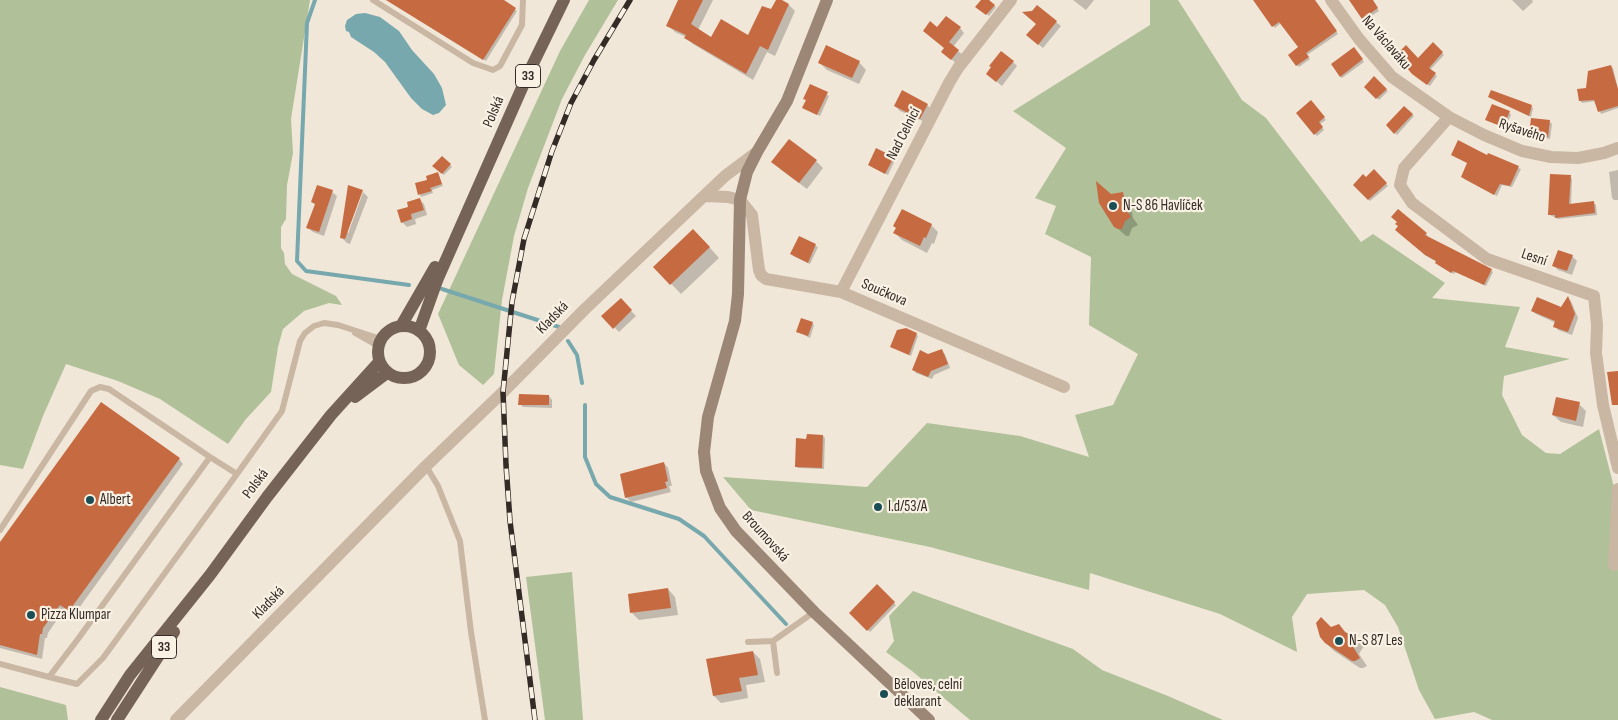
<!DOCTYPE html>
<meta charset="utf-8">
<style>
body{margin:0}
canvas{display:block;background:#f1e7d8}
</style>
<canvas width="1618" height="720"></canvas>
<script>
const g = document.querySelector('canvas').getContext('2d');
g.lineJoin = 'round';
function fillPath(path, color) {
  g.fillStyle = color;
  g.fill(path, 'evenodd');
}
function toPath(rows) {
  const path = new Path2D();
  for (const r of rows) {
    if (r.length === 3) {
      path.moveTo(r[0] + r[2], r[1]);
      path.arc(r[0], r[1], r[2], 0, 2 * Math.PI);
      continue;
    }
    path.moveTo(r[0], r[1]);
    for (let i = 2; i < r.length; i += 2) path.lineTo(r[i], r[i + 1]);
  }
  return path;
}
function trace(path, color, width, dash) {
  g.strokeStyle = color;
  g.lineWidth = width;
  g.lineCap = dash ? 'butt' : 'round';
  g.setLineDash(dash || []);
  g.stroke(path);
}
function write(font, color, halo, rows, align = 'center') {
  g.font = font + ' "Sofia Sans Condensed",sans-serif';
  g.lineWidth = 4.5;
  g.setLineDash([]);
  g.textBaseline = 'middle';
  g.strokeStyle = halo;
  g.fillStyle = color;
  for (const [text, x, y, turn = 0] of rows) {
    g.save();
    g.translate(x, y);
    g.rotate((+turn || 0) * Math.PI / 180);
    g.textAlign = isNaN(turn) ? turn : align;
    if (halo) g.strokeText(text, 0, 0);
    g.fillText(text, 0, 0);
    g.restore();
  }
}
const green = toPath([
 [0,0,310,0,291,119,293,153,287,185,286,219,281,227,281,248,284,253,285,264,292,274,336,296,342,305,329,303,304,311,283,329,278,347,271,392,246,419,228,444,160,399,118,381,66,364,43,416,23,469,0,465],
 [589,0,618,0,585,55,562,99,528,188,514,236,502,300,494,374,483,385,459,365,438,314,560,51],
 [1150,0,1178,0,1242,100,1266,118,1361,242,1373,234,1445,283,1432,298,1520,307,1505,347,1570,359,1504,376,1502,395,1522,435,1546,453,1560,454,1599,429,1615,491,1618,540,1618,720,1492,720,1474,712,1435,719,1419,690,1398,627,1385,605,1364,590,1307,594,1292,617,1297,652,1220,614,1090,573,1089,590,930,547,751,510,723,477,867,487,927,423,1020,436,1089,457,1075,415,1113,405,1138,354,1089,325,1091,257,1045,234,1056,206,1035,198,1066,148,1013,111,1150,25],
 [572,572,583,720,545,720,526,577],
 [913,591,1073,649,1102,670,1168,696,1223,720,970,720,912,671,886,652,894,641,889,616],
 [0,687,66,705,68,720,0,720]
]);
const water = toPath([
 [365,13,380,17,399,31,412,50,434,74,442,88,446,105,439,113,433,115,422,109,411,98,385,62,374,52,351,37,349,32,346,31,345,26,347,20,356,14]
]);
const shadow = toPath([
 [386,0,501,0,517,11,486,61],
 [680,0,713,0,698,30,711,39,748,37,772,11,777,0,789,5,795,11,775,56,767,52,753,80,693,44,686,37,675,32,668,25],
 [982,0,987,0,996,7,989,16,977,6],
 [1073,0,1094,0,1086,10],
 [1281,0,1314,0,1338,34,1307,55,1310,59,1299,67,1297,65,1300,48,1281,23,1275,28,1273,26],
 [1350,0,1372,0,1379,11,1365,20],
 [1512,0,1532,0,1533,2,1523,11],
 [1056,22,1061,26,1043,48,1033,40,1037,24],
 [960,28,964,33,953,47,963,55,956,63,947,56,937,29],
 [1433,44,1444,55,1430,70,1437,76,1430,86,1416,76,1418,60],
 [1356,51,1364,62,1342,78,1340,76],
 [859,62,866,70,859,84,827,70,820,63],
 [1013,62,1017,66,1002,86,992,78],
 [1611,66,1613,68,1618,89,1618,108,1601,114,1596,101,1582,103,1580,100,1587,89],
 [1374,78,1388,91,1379,100,1366,87],
 [811,86,829,96,820,116,804,108],
 [1490,97,1531,106,1533,108,1531,117],
 [1311,102,1326,120,1320,124,1324,130,1317,136,1297,113],
 [927,105,932,110,925,122,900,111,895,106],
 [1404,107,1414,116,1397,135,1387,125],
 [1509,112,1511,115,1505,128,1487,119],
 [1550,122,1552,124,1550,139,1532,136,1530,134],
 [1488,155,1521,169,1512,187,1502,185,1497,196,1464,179,1468,163,1488,157],
 [442,157,452,167,444,175,434,166],
 [893,158,895,160,888,175,872,167],
 [816,161,823,168,807,189,780,169],
 [1374,170,1388,186,1370,201,1354,185,1366,178],
 [1618,170,1618,200,1614,200,1612,198,1609,172],
 [438,174,443,186,432,190,433,193,421,197,416,184,428,180],
 [1570,177,1572,179,1571,205,1594,203,1596,205,1597,215,1558,219,1550,215],
 [332,192,337,196,324,236,313,232,308,228,316,205],
 [363,192,368,197,350,244,347,243,341,237,348,228,348,234],
 [1122,194,1130,201,1133,218,1138,225,1132,228,1129,236,1126,236,1115,226,1110,195],
 [419,199,424,204,427,215,415,219,416,224,407,227,402,222,410,208],
 [931,225,938,232,934,244,932,243,927,253,902,240,895,233],
 [1397,230,1426,234,1428,236,1427,237,1491,270,1493,272,1486,286,1456,272,1454,274,1438,265,1437,262,1428,257],
 [799,238,818,247,810,264,793,256],
 [703,240,719,258,681,294,655,267],
 [1572,256,1577,261,1572,275,1558,270,1554,266],
 [1568,298,1571,301,1578,318,1572,335,1558,330,1555,326,1556,323,1536,314,1532,311,1561,308],
 [620,300,636,316,619,332,603,316],
 [812,323,814,325,810,338,798,332],
 [916,334,918,336,911,356,892,347],
 [941,351,945,354,950,368,934,375,932,379,916,373,913,369],
 [549,396,552,400,552,408,523,407,520,404],
 [1579,404,1586,411,1583,427,1561,422,1553,415],
 [823,436,825,438,824,469,798,468,796,466,808,440],
 [179,459,183,464,74,615,65,608,48,633,47,638,45,638,42,659,0,648,0,544],
 [664,463,668,468,672,486,669,486,671,492,631,502,626,497],
 [877,586,896,605,870,632,851,613],
 [668,589,675,597,678,615,639,620,632,613],
 [1339,625,1347,634,1356,639,1364,646,1359,654,1367,666,1363,668,1360,668,1334,651,1326,643,1331,629],
 [753,652,760,659,765,682,746,685,748,698,721,703,714,696]
]);
const stream = toPath([
 [315,0,307,23,297,261,306,271,409,285],
 [442,289,559,327],
 [568,341,577,355,582,383],
 [585,405,585,457,596,484,610,497,679,519,704,536,786,624]
]);
const building = toPath([
 [386,0,504,0,516,8,483,60],
 [678,0,703,0,691,24,711,37,721,19,748,35,762,6,771,9,776,0,782,0,789,4,768,50,760,46,746,74,684,38,686,35,666,26],
 [981,0,989,0,995,5,986,15,975,7],
 [1253,0,1315,0,1337,31,1306,53,1309,57,1296,66,1288,55,1298,47,1279,22,1272,27],
 [1349,0,1373,0,1378,8,1362,19],
 [1037,5,1057,21,1038,45,1026,35,1036,24,1022,12,1032,11],
 [946,16,961,27,949,42,959,50,951,60,941,52,944,48,923,31,930,21,937,27],
 [1433,42,1443,52,1429,68,1436,73,1427,85,1412,74,1396,55,1406,45,1418,58],
 [826,45,860,61,852,78,818,63],
 [1354,47,1363,59,1340,77,1331,64],
 [1001,51,1014,61,996,82,986,74,991,67,989,66],
 [1611,65,1618,89,1618,106,1598,112,1594,100,1579,101,1577,89,1586,88,1588,71],
 [1374,76,1387,89,1376,99,1364,87],
 [810,84,828,92,817,115,802,108,806,100,803,99],
 [902,90,928,104,920,119,894,106],
 [1491,90,1532,105,1529,116,1488,97],
 [1311,100,1325,117,1319,122,1323,127,1314,135,1296,113],
 [1492,104,1510,111,1503,127,1485,120],
 [1404,106,1413,114,1394,134,1386,125],
 [1531,118,1550,120,1548,137,1529,135],
 [789,139,817,160,799,183,771,162],
 [1458,140,1487,155,1488,153,1519,166,1510,186,1500,184,1494,195,1461,177,1467,163,1451,155],
 [876,148,894,157,885,174,868,165],
 [442,156,451,164,442,174,432,166],
 [1374,169,1387,183,1368,200,1353,185,1363,174,1366,177],
 [438,172,442,184,430,188,432,191,418,195,415,183,427,180,426,176],
 [1550,174,1571,175,1569,204,1594,201,1595,213,1555,218,1555,215,1548,215],
 [1096,181,1111,194,1123,192,1126,209,1131,217,1125,221,1122,229,1118,229,1114,227,1099,203],
 [317,185,333,190,319,232,306,228,315,204,311,202],
 [348,185,363,190,345,239,340,238],
 [420,198,424,210,411,214,412,219,401,223,397,210,408,207,407,202],
 [902,209,932,224,926,238,924,237,920,246,893,233,896,228,893,226],
 [1398,209,1427,233,1425,235,1492,269,1484,285,1453,271,1451,273,1435,263,1436,261,1425,255,1395,230,1398,226,1395,224,1397,222,1391,217],
 [693,229,710,247,670,285,653,267],
 [799,236,816,244,808,263,790,254],
 [1558,250,1573,255,1567,271,1552,266],
 [1568,296,1575,314,1568,332,1553,327,1555,321,1531,311,1537,297,1561,307],
 [621,298,632,310,613,329,601,316],
 [801,318,813,322,808,336,796,332],
 [906,328,917,333,909,355,890,347,897,330],
 [942,349,948,364,931,371,928,377,912,370,920,350,928,354],
 [1618,371,1618,405,1612,405,1607,372],
 [519,394,549,395,549,405,518,405],
 [1556,397,1580,402,1576,421,1552,415],
 [101,402,180,458,69,611,60,605,43,628,42,634,40,634,37,655,0,645,0,542],
 [807,434,823,435,822,468,795,467,796,438,806,439],
 [664,462,668,481,665,482,667,488,625,498,620,474],
 [877,584,895,602,867,631,849,613],
 [668,588,671,608,630,613,628,594],
 [1321,617,1331,627,1339,624,1345,632,1357,638,1352,645,1360,658,1355,661,1352,661,1325,643,1320,637,1316,623],
 [753,651,758,675,739,678,742,691,713,696,706,659]
]);
const lane = toPath([
 [373,0,473,63,493,70,500,66,522,25,523,0],
 [355,333,378,346],
 [426,466,438,486,460,541,471,632,485,720],
 [237,474,103,658,77,684,49,677,78,639,210,457,237,474,282,411,300,341,305,333,314,326,324,323,338,325,381,339],
 [0,530,91,391,100,387,109,389,210,457],
 [773,641,777,673],
 [748,642,773,641,814,612],
 [0,664,49,677]
]);
const street = toPath([
 [1331,0,1359,39,1392,77,1449,117,1484,135,1522,151,1551,157,1578,158,1604,153,1618,148],
 [1449,117,1404,168,1400,185,1412,203,1487,259,1594,296,1597,325,1596,353,1603,405,1618,468],
 [706,196,728,197,740,200,752,215,759,270,761,275,766,279,841,292,1064,387],
 [841,292,949,83,958,68,1011,0],
 [1614,565,1618,489],
 [176,720,426,466,503,392,585,309,725,176,757,152]
]);
const secondary = toPath([
 [827,0,787,101,757,152,747,172,740,200,738,294,735,321,708,417,704,452,706,471,720,508,736,531,814,612,929,720]
]);
const primary = toPath([
 [404,352,26],
 [401,326,435,267],
 [419,331,438,278,529,72,564,0],
 [355,397,387,373],
 [101,720,130,675,210,575,267,497,331,415,379,362],
 [117,720,174,632]
]);
const rail = toPath([
 [535,720,510,521,506,465,503,392,512,302,524,239,552,151,571,103,594,60,630,0]
]);
const markers = [
 [1113,206,5,"#1c4e55"],
 [90,500,5,"#1c4e55"],
 [878,507,5,"#1c4e55"],
 [31,615,5,"#1c4e55"],
 [1339,641,5,"#1c4e55"],
 [884,694,5,"#1c4e55"]
];
const shields = [
 [528,76,25],
 [164,647,25]
];
const shieldNames = [
 ["33",528,76],
 ["33",164,647]
];
const streetNames = [
 ["Na Václaváku",1386,43,49],
 ["Polská",494,112,-67],
 ["Ryšavého",1522,131,18],
 ["Nad Celnicí",904,134,-63],
 ["Lesní",1534,258,19],
 ["Součkova",884,293,23],
 ["Kladská",553,318,-46],
 ["Polská",256,484,-53],
 ["Broumovská",765,537,48],
 ["Kladská",269,603,-46]
];
const poiNames = [
 ["N-S 86 Havlíček",1123,206],
 ["Albert",100,500],
 ["I.d/53/A",888,507],
 ["Pizza Klumpar",41,615],
 ["N-S 87 Les",1349,641],
 ["Běloves, celní",894,685],
 ["deklarant",894,702]
];
fillPath(green, '#b0c099');
fillPath(water, '#77a8ae');
fillPath(shadow, '#0003');
trace(stream, '#77a8ae', 4);
fillPath(building, '#c66a42');
trace(lane, '#c9b7a4', 6);
trace(street, '#c9b7a4', 12);
trace(secondary, '#9c8676', 12);
trace(primary, '#766357', 12);
trace(rail, '#342b26', 5.5);
trace(rail, '#f9f1e4', 4, [11]);
for (const [x, y, r, color] of markers) {
  const dot = new Path2D();
  dot.arc(x, y, r, 0, 2 * Math.PI);
  g.fillStyle = color;
  g.fill(dot);
  trace(dot, '#f9f1e4', 2);
}
for (const [x, y, w] of shields) {
  const box = new Path2D();
  box.roundRect(x - w / 2, y - 11.5, w, 23, 4);
  g.fillStyle = '#f9f1e4';
  g.fill(box);
  trace(box, '#342b26', 1);
}
write('bold 14px', '#342b26', null, shieldNames);
write('15px', '#342b26', '#f9f1e4', streetNames);
write('15px', '#342b26', '#f9f1e4', poiNames, 'left');
</script>
